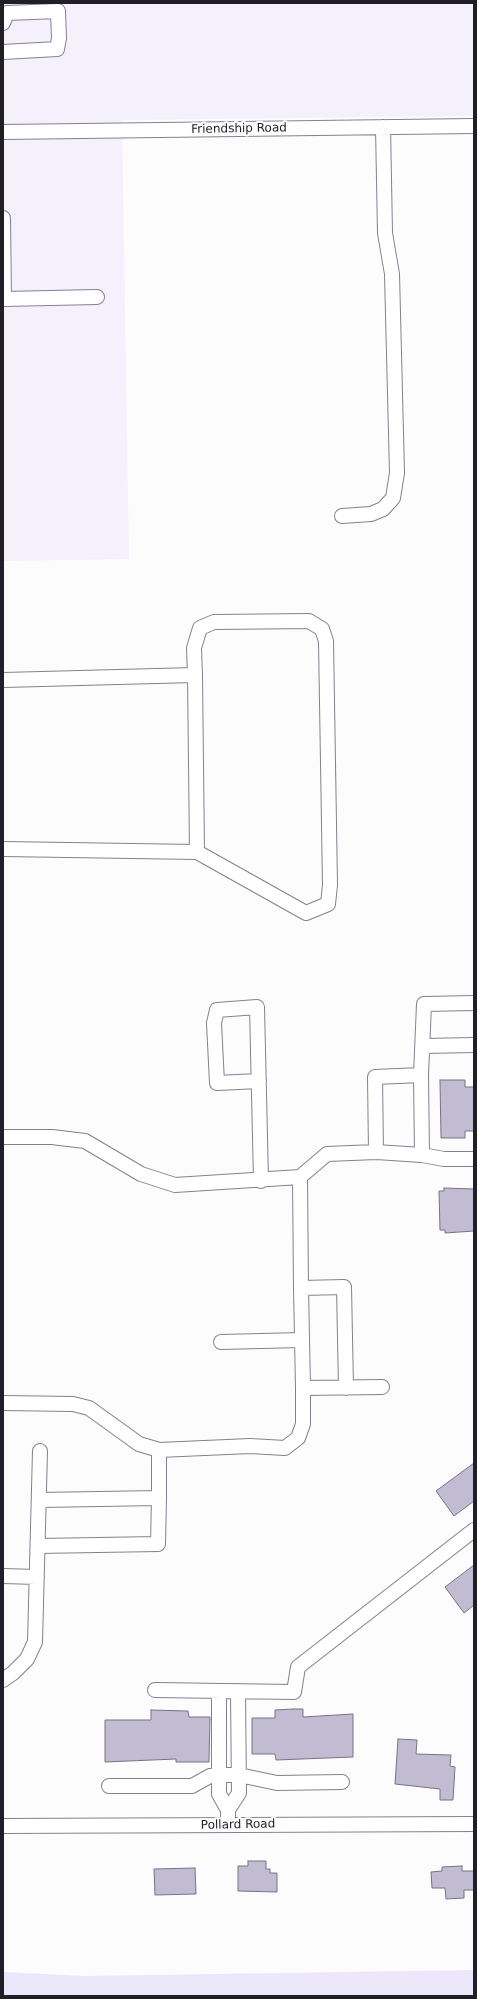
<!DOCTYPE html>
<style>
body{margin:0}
#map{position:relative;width:477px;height:1999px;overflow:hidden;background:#fcfcfc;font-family:"DejaVu Sans",sans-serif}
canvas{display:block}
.frame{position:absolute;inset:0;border:4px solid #201e26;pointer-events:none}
</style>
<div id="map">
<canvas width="477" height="1999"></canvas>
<div class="frame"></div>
</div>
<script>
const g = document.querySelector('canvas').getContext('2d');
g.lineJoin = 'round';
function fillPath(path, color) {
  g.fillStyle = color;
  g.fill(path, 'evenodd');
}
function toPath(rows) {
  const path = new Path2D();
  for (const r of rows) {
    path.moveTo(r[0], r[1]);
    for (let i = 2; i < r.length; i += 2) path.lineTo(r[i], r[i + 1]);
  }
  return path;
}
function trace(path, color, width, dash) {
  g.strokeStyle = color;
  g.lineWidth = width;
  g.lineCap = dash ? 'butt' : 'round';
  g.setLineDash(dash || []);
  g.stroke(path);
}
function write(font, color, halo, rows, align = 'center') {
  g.font = font + ' "DejaVu Sans",sans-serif';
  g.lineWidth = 4;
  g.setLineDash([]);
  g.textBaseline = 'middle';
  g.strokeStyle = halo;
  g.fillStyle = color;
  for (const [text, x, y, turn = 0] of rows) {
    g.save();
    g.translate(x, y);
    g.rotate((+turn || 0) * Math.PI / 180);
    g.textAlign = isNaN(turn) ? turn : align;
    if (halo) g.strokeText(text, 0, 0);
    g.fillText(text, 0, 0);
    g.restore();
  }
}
const built = toPath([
 [3,3,474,3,474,116,122,120,129,559,3,561]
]);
const green = toPath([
 [474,1970,474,1996,3,1996,3,1972,85,1976]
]);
const building = toPath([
 [440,1080,465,1080,465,1087,474,1087,474,1131,465,1131,465,1138,441,1138,440,1080],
 [444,1188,474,1189,474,1231,445,1233,445,1230,440,1230,439,1191,444,1191,444,1188],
 [474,1463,474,1501,454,1516,436,1491,474,1463],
 [474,1565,474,1605,464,1613,445,1587,474,1565],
 [293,1709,303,1709,303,1717,353,1714,353,1757,276,1760,275,1754,252,1754,252,1718,275,1718,275,1710,293,1709],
 [151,1710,188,1711,189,1717,210,1717,209,1762,176,1762,176,1759,105,1762,105,1720,151,1720,151,1710],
 [398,1739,417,1740,416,1754,451,1755,450,1766,455,1767,453,1800,440,1800,440,1789,395,1784,398,1739],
 [248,1861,266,1861,266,1869,270,1869,270,1873,277,1873,277,1892,238,1891,238,1866,248,1866,248,1861],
 [462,1866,462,1871,474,1871,474,1890,464,1890,464,1898,446,1899,445,1888,432,1888,431,1872,442,1871,442,1867,462,1866],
 [195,1868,196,1894,155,1895,154,1869,195,1868]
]);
const minor = toPath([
 [3,23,7,13,58,11,59,38,57,49,3,52],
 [3,132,474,126],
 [3,218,4,299,97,297],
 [342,516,371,514,383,509,393,498,397,473,392,274,385,233,383,127],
 [195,675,197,852],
 [3,680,195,675,194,648,200,628,214,622,309,621,322,629,326,641,330,885,328,904,306,913,197,852,3,849],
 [423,1046,474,1045],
 [421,1075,424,1004,474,1003],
 [259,1081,217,1083,214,1023,217,1010,257,1007,261,1181],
 [3,1137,52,1137,85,1141,141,1174,175,1185,300,1177],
 [376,1152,375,1077,421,1075,422,1155],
 [301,1288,303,1388],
 [221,1342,302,1340],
 [346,1388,344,1287,301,1288,300,1177,327,1154,376,1152,422,1155,444,1159,473,1159],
 [3,1403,73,1404,89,1408,139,1444,159,1450,250,1446,285,1448,298,1438,303,1424,303,1388,382,1387],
 [39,1500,159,1498,159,1450],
 [38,1546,158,1544,159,1498],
 [3,1576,37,1577],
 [3,1680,13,1673,27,1659,35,1642,40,1451],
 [155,1690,294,1692,298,1667,474,1530],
 [219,1691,219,1794,228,1810,228,1825],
 [109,1786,192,1786,210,1776,220,1775,239,1775,277,1783,342,1782],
 [228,1810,239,1793,238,1691],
 [3,1826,474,1824]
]);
const streetNames = [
 ["Friendship Road",239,129,-1],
 ["Pollard Road",238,1825,-1]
];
fillPath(built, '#f4f1fd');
fillPath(green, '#ede7fc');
fillPath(building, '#c2bcd2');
trace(building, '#787286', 1);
trace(minor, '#857f93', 16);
trace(minor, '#fff', 14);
write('12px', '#201e26', '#fcfcfc', streetNames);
</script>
